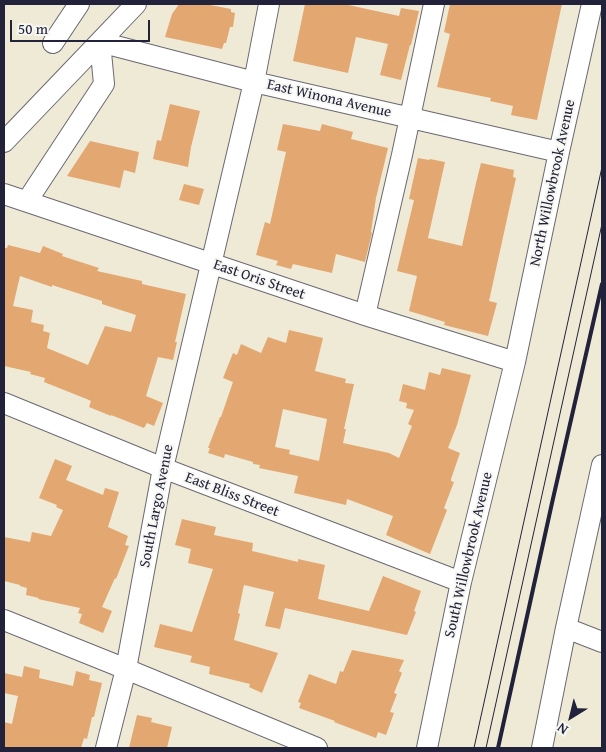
<!DOCTYPE html>
<style>
body{margin:0}
#map{position:relative;width:606px;height:752px;overflow:hidden;background:#efead6;font-family:"Gentium Book Plus",serif}
canvas{display:block}
.frame{position:absolute;inset:0;border:5px solid #22223b;pointer-events:none}
.north{position:absolute;left:546px;top:692px;width:50px;height:50px;-webkit-text-stroke:4px #f6f6f2;paint-order:stroke;rotate:216deg;font-size:14px;font-weight:700;line-height:20px;text-align:center;color:#22223b}
.north::after{content:'';display:block;margin:auto;width:18px;height:22px;background:#22223b;clip-path:polygon(50% 0,100% 100%,50% 72%,0 100%)}
.scale{position:absolute;left:10px;top:20px;width:140px;height:22px;box-sizing:border-box;border:2px solid #22223b;border-top:0;padding-left:6px;font-size:15px;line-height:18px;white-space:nowrap;color:#22223b;-webkit-text-stroke:4px #f6f6f2;paint-order:stroke}
</style>
<div id="map">
<canvas width="606" height="752"></canvas>
<div class="frame"></div>
<div class="north">N</div>
<div class="scale">50 m</div>
</div>
<script>
const g = document.querySelector('canvas').getContext('2d');
g.lineJoin = 'round';
function fillPath(path, color) {
  g.fillStyle = color;
  g.fill(path, 'evenodd');
}
function toPath(rows) {
  const path = new Path2D();
  for (const r of rows) {
    path.moveTo(r[0], r[1]);
    for (let i = 2; i < r.length; i += 2) path.lineTo(r[i], r[i + 1]);
  }
  return path;
}
function trace(path, color, width, dash) {
  g.strokeStyle = color;
  g.lineWidth = width;
  g.lineCap = dash ? 'butt' : 'round';
  g.setLineDash(dash || []);
  g.stroke(path);
}
function write(font, color, halo, rows, align = 'center') {
  g.font = font + ' "Gentium Book Plus",serif';
  g.lineWidth = 4;
  g.setLineDash([]);
  g.textBaseline = 'middle';
  g.strokeStyle = halo;
  g.fillStyle = color;
  for (const [text, x, y, turn = 0] of rows) {
    g.save();
    g.translate(x, y);
    g.rotate((+turn || 0) * Math.PI / 180);
    g.textAlign = isNaN(turn) ? turn : align;
    if (halo) g.strokeText(text, 0, 0);
    g.fillText(text, 0, 0);
    g.restore();
  }
}
const building = toPath([
 [179,4,205,4,231,9,231,12,235,13,233,27,230,27,226,43,224,43,222,49,165,37,172,14],
 [305,4,344,4,399,16,401,8,419,11,411,45,410,45,401,80,380,75,388,44,356,37,348,73,293,61],
 [450,4,562,4,537,120,511,115,513,106,490,101,491,98,437,87,450,34,444,32],
 [170,104,200,111,191,147,188,167,153,159,157,140,161,141],
 [283,124,320,131,322,124,353,132,351,139,388,148,376,198,371,232,372,233,365,262,336,254,332,273,293,264,291,269,276,265,278,261,256,255,265,222,270,224,286,152,277,150],
 [90,141,139,152,135,173,124,170,120,188,67,176],
 [418,158,429,160,430,159,445,162,428,238,462,246,476,183,481,163,514,170,513,177,516,178,489,301,497,303,488,336,444,325,445,322,409,311,417,276,397,271,414,200,409,199],
 [184,184,204,189,199,205,179,200],
 [8,245,40,253,43,246,63,254,62,256,99,268,97,271,142,281,142,284,186,294,175,342,177,342,173,360,158,357,146,396,163,403,154,426,147,423,144,428,111,415,111,416,89,407,91,401,89,400,44,382,45,378,30,374,31,372,4,366,4,248,7,248],
 [20,276,52,287,52,285,102,301,102,304,136,315,131,332,105,326,88,365,47,348,50,333,43,331,44,325,31,322,33,310,13,306],
 [289,330,323,338,315,371,346,379,345,383,354,384,344,429,346,429,343,443,389,453,399,458,412,426,408,424,414,410,406,408,407,403,399,401,403,384,425,390,429,372,440,375,442,368,471,375,457,425,448,448,460,453,451,479,451,481,454,482,444,508,447,510,430,554,386,535,393,516,347,499,346,505,294,493,298,476,259,468,260,465,253,464,253,462,225,454,224,458,208,453,210,448,208,448,220,417,221,417,233,382,223,378,233,353,237,355,241,344,261,353,268,337,286,343],
 [283,409,327,419,319,461,289,454,290,450,275,447],
 [55,459,72,466,66,480,103,495,105,488,119,492,108,527,128,536,125,545,129,546,116,579,115,578,102,607,112,611,103,633,79,623,82,614,78,613,80,608,38,599,39,598,26,595,27,588,20,586,20,585,4,581,4,537,30,542,32,532,51,536,63,510,56,507,57,505,39,498],
 [182,519,216,527,214,535,253,543,252,551,298,562,298,559,325,565,318,599,369,611,383,576,421,591,414,611,416,612,407,635,285,608,280,629,265,626,274,592,244,585,238,613,240,614,234,640,278,653,262,693,249,687,250,684,209,674,210,667,190,662,192,656,154,647,160,624,192,632,213,569,188,563,191,549,175,545],
 [352,650,404,660,399,671,402,673,394,693,397,694,390,712,394,713,386,735,378,732,376,738,334,722,335,721,299,708,301,703,298,702,309,674,336,684,340,671,343,672],
 [24,666,40,670,39,678,73,686,76,671,90,675,89,680,102,683,94,717,92,717,87,739,84,738,81,748,4,748,4,722,12,724,18,696,4,693,4,673,22,677],
 [137,715,152,718,151,722,172,727,167,748,129,748]
]);
const minor = toPath([
 [53,43,79,4],
 [4,142,136,4],
 [4,194,365,315,515,362],
 [27,201,104,84,100,42,254,82,559,152],
 [365,315,402,155,434,4],
 [4,403,163,468,461,582],
 [4,620,126,669,317,748],
 [566,628,602,642],
 [106,748,126,669,163,468,254,82,269,4],
 [427,748,461,582,515,362,559,152,592,4],
 [542,748,566,628,602,465]
]);
const tram = toPath([
 [474,748,602,167],
 [486,748,602,224]
]);
const rail = toPath([
 [498,748,552,503,602,284]
]);
const streetNames = [
 ["East Winona Avenue",329,99,13],
 ["North Willowbrook Avenue",553,183,-78],
 ["East Oris Street",259,280,19],
 ["East Bliss Street",232,495,21],
 ["South Largo Avenue",157,506,-79],
 ["South Willowbrook Avenue",469,555,-77]
];
fillPath(building, '#e3a771');
trace(minor, '#6a6871', 22);
trace(minor, '#fff', 20);
trace(tram, '#22223b', 1);
trace(rail, '#22223b', 4);
write('15px', '#22223b', '#f6f6f2', streetNames);
</script>
